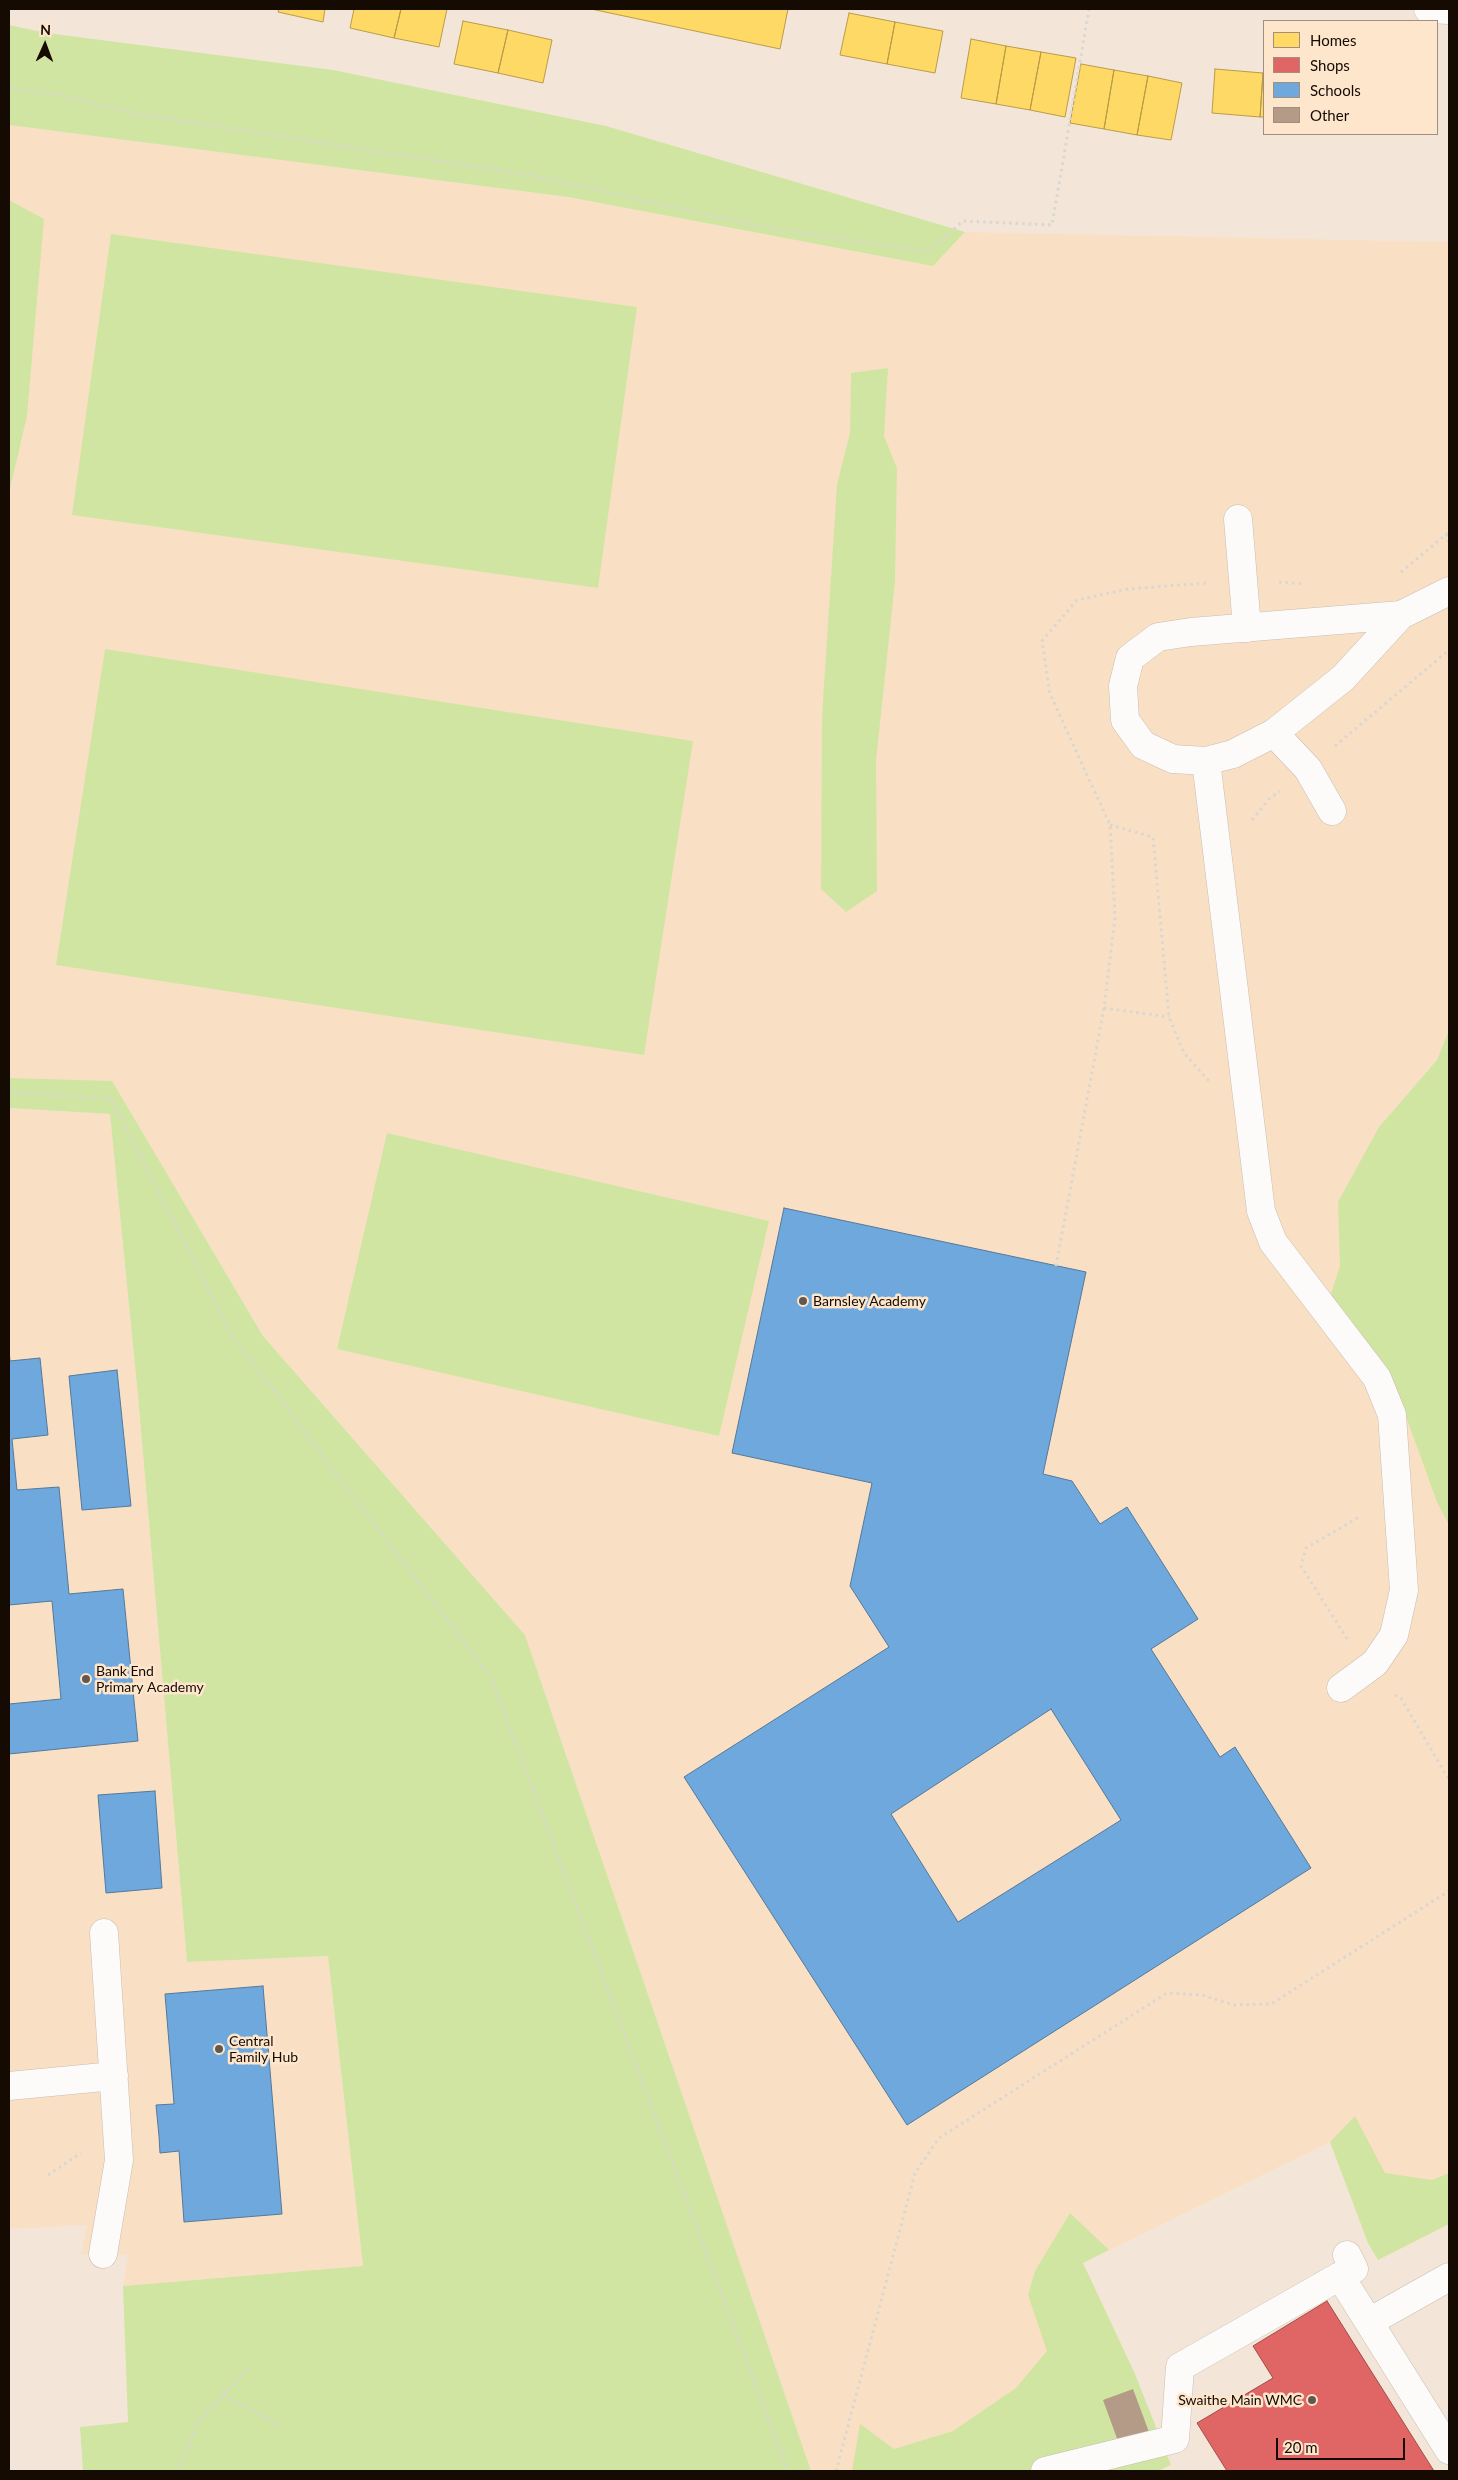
<!DOCTYPE html>
<style>
body{margin:0}
#map{position:relative;width:1458px;height:2480px;overflow:hidden;background:#f3e6d8;font-family:Lato,sans-serif}
canvas{display:block}
.frame{position:absolute;inset:0;border:10px solid #150b03;pointer-events:none}
.legend{position:absolute;left:1263px;top:20px;width:175px;height:115px;box-sizing:border-box;background:#fee6cd;border:1px solid #a18e7c;margin:0;padding:6px 9px;list-style:none;font-size:15px;color:#150b03}
.legend li{display:flex;align-items:center;gap:10px;height:25px}
.legend b{width:25px;border:1px solid #a18e7c}
.north{position:absolute;left:20px;top:20px;width:50px;height:50px;-webkit-text-stroke:4px #fee6cd;paint-order:stroke;rotate:2deg;font-size:14px;font-weight:700;line-height:20px;text-align:center;color:#150b03}
.north::after{content:'';display:block;margin:auto;width:18px;height:22px;background:#150b03;clip-path:polygon(50% 0,100% 100%,50% 72%,0 100%)}
.scale{position:absolute;left:1276px;top:2438px;width:129px;height:22px;box-sizing:border-box;border:2px solid #150b03;border-top:0;padding-left:6px;font-size:15px;line-height:18px;white-space:nowrap;color:#150b03;-webkit-text-stroke:4px #fee6cd;paint-order:stroke}
</style>
<div id="map">
<canvas width="1458" height="2480"></canvas>
<div class="frame"></div>
<ul class="legend">
<li><b style="height:14px;background:#ffd966"></b>Homes</li>
<li><b style="height:14px;background:#e06666"></b>Shops</li>
<li><b style="height:14px;background:#6fa8dc"></b>Schools</li>
<li><b style="height:14px;background:#b49b87"></b>Other</li>
</ul>
<div class="north">N</div>
<div class="scale">20 m</div>
</div>
<script>
const g = document.querySelector('canvas').getContext('2d');
g.lineJoin = 'round';
function fillPath(path, color) {
  g.fillStyle = color;
  g.fill(path, 'evenodd');
}
function toPath(rows) {
  const path = new Path2D();
  for (const r of rows) {
    path.moveTo(r[0], r[1]);
    for (let i = 2; i < r.length; i += 2) path.lineTo(r[i], r[i + 1]);
  }
  return path;
}
function trace(path, color, width, dash) {
  g.strokeStyle = color;
  g.lineWidth = width;
  g.lineCap = dash ? 'butt' : 'round';
  g.setLineDash(dash || []);
  g.stroke(path);
}
function write(font, color, halo, rows, align = 'center') {
  g.font = font + ' Lato,sans-serif';
  g.lineWidth = 5;
  g.setLineDash([]);
  g.textBaseline = 'middle';
  g.strokeStyle = halo;
  g.fillStyle = color;
  for (const [text, x, y, turn = 0] of rows) {
    g.save();
    g.translate(x, y);
    g.rotate((+turn || 0) * Math.PI / 180);
    g.textAlign = isNaN(turn) ? turn : align;
    if (halo) g.strokeText(text, 0, 0);
    g.fillText(text, 0, 0);
    g.restore();
  }
}
const built = toPath([
 [9,125,568,197,933,266,965,232,1449,242,1449,1030,1437,1060,1379,1127,1449,1429,1449,2224,1378,2260,1368,2243,1330,2142,1083,2263,1135,2374,965,2471,811,2471,525,1635,263,1336,112,1082,9,1078],
 [9,1108,110,1114,138,1396,187,1962,328,1956,363,2266,123,2286,128,2255,81,2254,87,2225,9,2229]
]);
const green = toPath([
 [9,25,47,33,333,70,606,126,965,232,933,266,568,197,9,125],
 [9,200,44,219,27,416,9,493],
 [111,234,637,307,598,588,72,515],
 [888,368,884,436,897,468,895,582,876,761,877,891,846,912,821,889,822,716,837,484,850,433,851,373],
 [105,649,693,741,644,1055,56,965],
 [1449,1030,1449,1525,1437,1502,1395,1386,1331,1294,1340,1266,1338,1202,1379,1127,1437,1060],
 [9,1078,112,1081,263,1336,525,1635,811,2471,83,2471,80,2427,128,2422,123,2286,363,2266,328,1956,187,1962,138,1396,110,1114,9,1108],
 [387,1133,769,1221,719,1436,337,1349],
 [1355,2116,1385,2173,1432,2180,1449,2173,1449,2224,1378,2260,1368,2243,1330,2142],
 [1070,2213,1109,2250,1083,2263,1135,2374,1171,2465,1158,2471,852,2471,860,2424,894,2449,953,2431,1016,2388,1047,2351,1028,2295,1035,2271]
]);
const homes = toPath([
 [279,9,325,9,323,22,278,12,279,9],
 [354,9,401,9,394,38,350,28,354,9],
 [401,9,447,9,439,47,394,38,401,9],
 [591,9,788,9,780,49,591,9],
 [849,13,895,22,887,64,840,55,849,13],
 [463,21,508,30,498,73,454,64,463,21],
 [895,22,943,31,935,73,887,64,895,22],
 [508,30,552,40,543,83,498,73,508,30],
 [971,39,1006,46,996,104,961,98,971,39],
 [1006,46,1041,52,1030,110,996,104,1006,46],
 [1041,52,1076,58,1065,117,1030,110,1041,52],
 [1081,64,1114,70,1104,129,1070,123,1081,64],
 [1215,69,1263,73,1260,117,1212,113,1215,69],
 [1114,70,1148,76,1137,135,1104,129,1114,70],
 [1263,73,1264,73,1264,117,1260,117,1263,73],
 [1148,76,1182,83,1171,140,1137,135,1148,76]
]);
const shops = toPath([
 [1327,2301,1434,2471,1227,2471,1197,2423,1273,2378,1253,2346,1327,2301]
]);
const schools = toPath([
 [784,1208,1086,1272,1043,1474,1072,1481,1100,1524,1127,1507,1198,1619,1151,1649,1220,1757,1235,1747,1311,1868,907,2125,684,1777,889,1647,850,1586,872,1483,732,1453,784,1208],
 [1051,1709,1121,1820,958,1922,891,1814,1051,1709],
 [9,1350,10,1361,40,1358,48,1435,12,1439,17,1490,59,1487,69,1594,123,1589,138,1741,9,1754,9,1704,61,1699,52,1601,9,1605,9,1350],
 [117,1370,131,1506,82,1510,69,1376,117,1370],
 [155,1791,162,1888,106,1893,98,1795,155,1791],
 [263,1986,282,2214,184,2222,179,2151,160,2153,159,2136,156,2105,174,2104,165,1994,263,1986]
]);
const building = toPath([
 [1133,2389,1149,2432,1119,2444,1103,2400]
]);
const path = toPath([
 [9,88,59,95,144,115,535,176,763,227,928,252,963,221,1052,225,1089,9],
 [1446,534,1449,542],
 [1401,572,1449,532],
 [1279,582,1305,584],
 [1335,746,1449,650],
 [1252,820,1269,799,1280,791],
 [1110,825,1153,837,1169,1017,1184,1053,1209,1081],
 [1104,1008,1169,1017],
 [9,1092,111,1099,232,1336,491,1678,788,2471],
 [1056,1266,1104,1008,1115,918,1110,825,1050,694,1042,641,1077,600,1128,589,1208,583],
 [1347,1639,1301,1566,1306,1548,1361,1516],
 [1395,1695,1401,1698,1449,1780],
 [48,2175,81,2153],
 [223,2395,282,2427],
 [177,2471,199,2421,251,2365],
 [836,2471,915,2173,939,2138,1167,1993,1202,1995,1234,2005,1271,2004,1449,1891]
]);
const minor = toPath([
 [1428,9,1449,10],
 [1238,519,1247,628],
 [1401,615,1191,632,1158,637,1130,658,1123,686,1125,720,1143,745,1173,759,1206,761,1233,754,1274,733,1343,678,1401,615,1449,591],
 [1274,733,1308,769,1332,811],
 [1206,761,1261,1211,1273,1242,1377,1378,1392,1415,1404,1590,1394,1635,1375,1663,1341,1688],
 [9,2086,114,2076],
 [103,2254,119,2160,104,1933],
 [1340,2276,1354,2269,1347,2255],
 [1369,2322,1449,2277],
 [1045,2471,1175,2439,1180,2367,1340,2276,1449,2450]
]);
const markers = [
 [803,1301,5,"#63584e"],
 [86,1679,5,"#63584e"],
 [219,2049,5,"#63584e"],
 [1312,2400,5,"#63584e"]
];
const poiNames = [
 ["Barnsley Academy",813,1301],
 ["Bank End",96,1671],
 ["Primary Academy",96,1687],
 ["Central",229,2041],
 ["Family Hub",229,2057],
 ["Swaithe Main WMC",1302,2400,"right"]
];
fillPath(built, '#f9e0c5');
fillPath(green, '#d1e5a2');
fillPath(homes, '#ffd966');
trace(homes, '#b99b48', 1);
fillPath(shops, '#e06666');
trace(shops, '#a34b48', 1);
fillPath(schools, '#6fa8dc');
trace(schools, '#54799b', 1);
fillPath(building, '#b49b87');
trace(minor, '#c8bdb1', 29);
trace(path, '#dad6d1', 3, [2.5, 4]);
trace(minor, '#fdfbf9', 28);
for (const [x, y, r, color] of markers) {
  const dot = new Path2D();
  dot.arc(x, y, r, 0, 2 * Math.PI);
  g.fillStyle = color;
  g.fill(dot);
  trace(dot, '#fee6cd', 2);
}
write('14px', '#150b03', '#fee6cd', poiNames, 'left');
</script>
